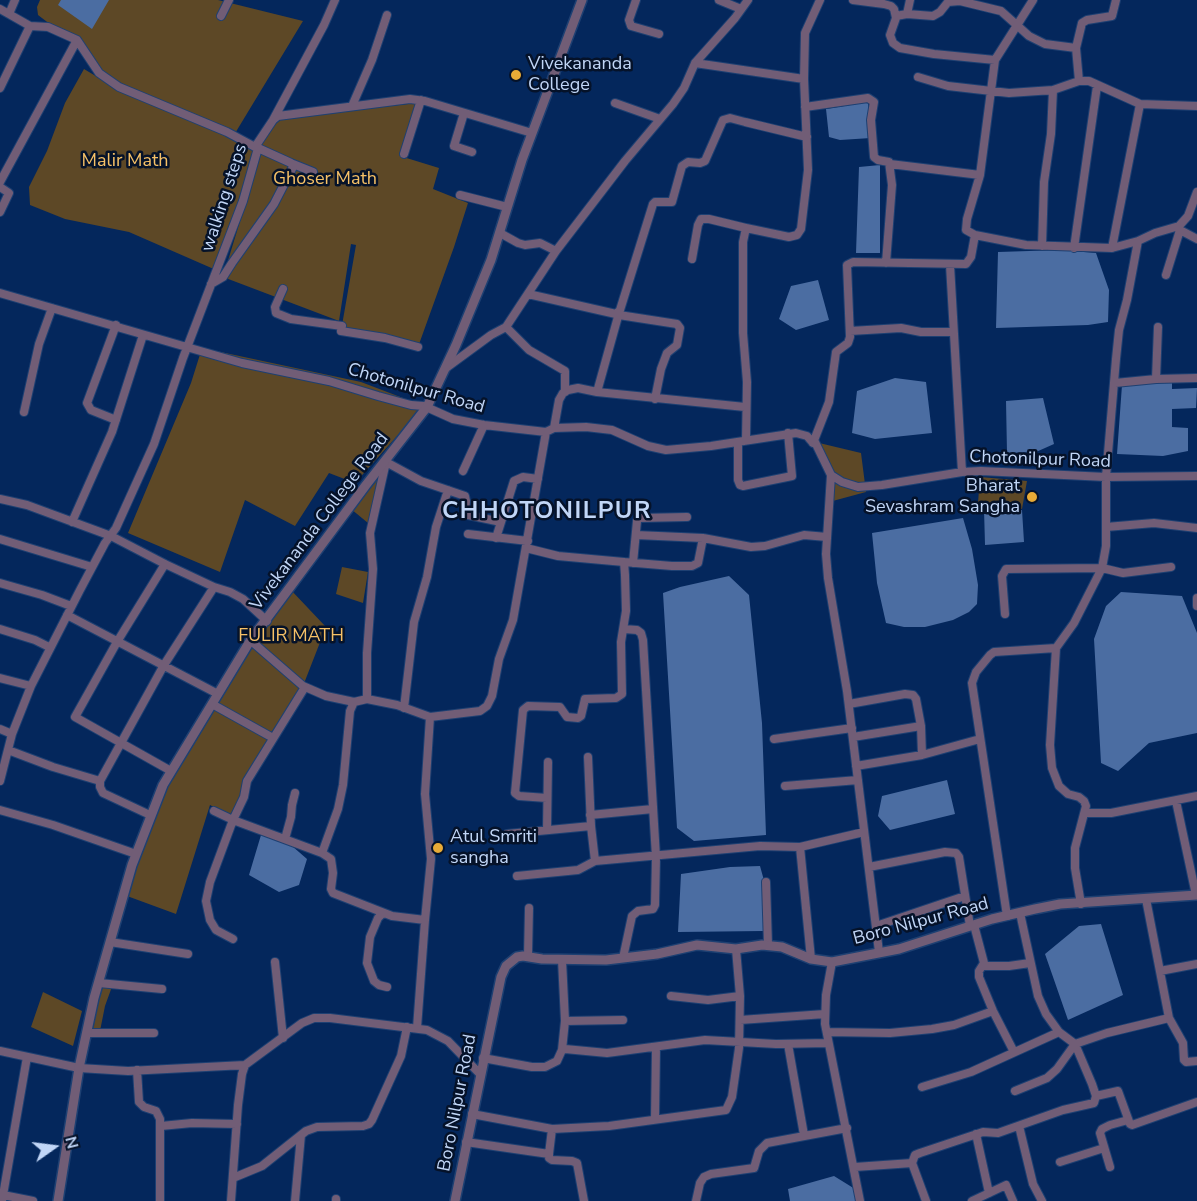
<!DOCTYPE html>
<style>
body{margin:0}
#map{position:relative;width:1197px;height:1201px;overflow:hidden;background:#04275c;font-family:"Nunito Sans",sans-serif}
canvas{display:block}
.north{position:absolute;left:24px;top:1117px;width:60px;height:60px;-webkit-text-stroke:4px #051229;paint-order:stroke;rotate:76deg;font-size:16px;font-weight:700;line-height:24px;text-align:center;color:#c1d6f7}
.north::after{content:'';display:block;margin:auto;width:21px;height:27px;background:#c1d6f7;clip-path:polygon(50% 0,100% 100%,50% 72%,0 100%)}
</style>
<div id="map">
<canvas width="1197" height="1201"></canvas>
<div class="north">N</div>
</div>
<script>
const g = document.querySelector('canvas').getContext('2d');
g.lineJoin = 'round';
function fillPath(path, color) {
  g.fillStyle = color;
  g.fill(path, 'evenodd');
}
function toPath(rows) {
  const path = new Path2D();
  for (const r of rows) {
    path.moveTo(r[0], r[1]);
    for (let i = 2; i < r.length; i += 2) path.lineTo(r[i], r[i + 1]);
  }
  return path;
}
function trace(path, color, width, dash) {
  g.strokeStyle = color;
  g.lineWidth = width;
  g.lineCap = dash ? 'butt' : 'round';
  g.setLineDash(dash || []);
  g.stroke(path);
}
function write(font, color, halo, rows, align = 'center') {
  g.font = font + ' "Nunito Sans",sans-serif';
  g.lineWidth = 5;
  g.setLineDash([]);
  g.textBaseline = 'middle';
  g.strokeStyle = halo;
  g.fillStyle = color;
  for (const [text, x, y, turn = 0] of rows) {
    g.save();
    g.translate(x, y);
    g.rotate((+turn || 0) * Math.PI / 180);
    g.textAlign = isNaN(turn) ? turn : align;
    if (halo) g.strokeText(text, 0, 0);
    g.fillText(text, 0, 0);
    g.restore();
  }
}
const green = toPath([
 [40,0,218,0,303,21,234,135,257,153,216,270,129,232,65,219,30,205,29,187,47,151,65,103,84,69,99,78,102,76,106,78,72,41,38,15,37,7],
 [417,103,400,156,439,168,433,189,468,203,454,247,418,347,341,331,356,245,351,244,339,321,223,277,261,152,258,145,278,118],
 [202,348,361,382,424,406,355,483,329,473,295,526,245,500,220,572,128,533,191,383],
 [815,442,861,453,866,492,829,502,829,471],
 [381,472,378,486,368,523,351,509],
 [980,477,1027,481,1022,509,978,503],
 [342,567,368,572,363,603,336,594],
 [290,589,326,627,303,686,271,733,232,817,210,805,176,914,127,896,152,816,166,788,214,700],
 [102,979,114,981,105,1006,100,1031,90,1031],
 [43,992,82,1011,73,1046,31,1027]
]);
const water = toPath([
 [61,0,109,0,92,29,58,5],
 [868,102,871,138,840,140,829,137,826,109],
 [880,165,880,253,856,253,859,167],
 [1060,250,1096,253,1109,290,1108,322,1088,325,996,328,998,252],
 [818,280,829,320,796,330,779,319,791,286],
 [895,378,926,382,932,433,875,439,852,433,857,391],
 [1172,382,1172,389,1197,388,1196,408,1172,409,1172,427,1188,428,1188,451,1163,456,1117,454,1122,385],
 [1043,398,1054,444,1036,452,1007,453,1006,401],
 [984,509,1022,510,1024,542,985,545],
 [963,518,972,549,978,585,977,604,969,612,953,620,925,627,904,627,886,623,877,583,872,533],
 [729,576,749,595,762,723,766,835,694,841,677,828,663,593,680,587],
 [1121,592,1182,596,1197,633,1197,733,1149,743,1118,771,1101,763,1094,639,1106,606],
 [947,780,955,814,890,830,878,816,882,796],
 [261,835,284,839,307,859,299,885,279,892,249,875],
 [760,866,765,884,763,931,678,932,681,874,730,867],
 [1101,924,1123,995,1068,1020,1045,954,1079,926],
 [834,1176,855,1189,856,1201,790,1201,788,1189]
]);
const minor = toPath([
 [636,0,629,20,631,26,659,34],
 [719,0,741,9],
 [853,0,884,4,891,6,894,9,896,18,890,35,893,43,900,48,934,54,995,60],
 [1033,0,995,60,980,175,967,219,966,230,975,235,1026,245,1112,248,1140,104],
 [0,9,30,26,48,27,77,40,99,73,119,87,227,132,255,147],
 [9,14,15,0],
 [907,14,933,16,940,12,948,2,960,1,1001,11,1029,36,1045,44,1076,48],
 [221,16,229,0],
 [896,16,907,14,910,0],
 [695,63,804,79],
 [918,77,948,86,1009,93,1053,90,1079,81,1089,81,1140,104,1197,106],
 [1079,81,1076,48,1082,23,1087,20,1112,16,1116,0],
 [0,88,30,26],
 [615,103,660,119],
 [352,106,372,60,387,15],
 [805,107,868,98,874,102,871,120,874,157,878,160,889,162,892,185,886,263],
 [464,113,454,146,472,152],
 [273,120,278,116,410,99,425,101,532,133],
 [404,154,421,100],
 [293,164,313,172],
 [890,164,980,175],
 [0,182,77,40],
 [0,187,9,193,0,212],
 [460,195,507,207],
 [1179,228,1180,230,1197,239],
 [500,233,518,243,525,245,540,243,556,251],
 [1042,246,1044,182,1051,134,1053,90],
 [1074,248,1097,86],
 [1112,248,1138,241],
 [692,259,698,225,701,219,709,219,746,228],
 [950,265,962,472],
 [1166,275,1180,230],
 [211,284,223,277,232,263,274,204,292,169,293,164,291,163,258,148],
 [283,289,275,307,276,313,291,319,342,326],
 [0,293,242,363,329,381,378,396,411,405,424,406,453,419,484,425,546,432,554,428,586,427,612,430,648,446,666,450,711,446,796,433,807,436,813,443,815,442,831,475,842,482,858,487,882,485,962,472,981,471,1106,477,1197,476],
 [528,294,616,314,620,310,653,204,655,202,672,202,682,166,688,162,700,163,705,161,723,120,730,118,745,122,807,137],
 [619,315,677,324,680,328,677,345,667,353,661,369,655,399],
 [506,327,529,350,565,371,565,392],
 [341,331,385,338,418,347],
 [850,331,901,328,921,332,953,332],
 [446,368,491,335,506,327,556,251,625,161,673,104,684,88,695,63,735,18,748,0],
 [1156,379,1158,327],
 [1115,383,1156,379,1197,378],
 [597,392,619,313],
 [24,412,39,344,52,308],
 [116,420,91,410,87,403,116,325],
 [554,428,559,400,563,393,568,390,578,388,597,392,745,407],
 [746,440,747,382,743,333,743,242,746,228,789,237,797,235,801,229,808,170,804,79,805,33,820,0],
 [738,442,738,480,740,485,743,486,792,476,788,433],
 [813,443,829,402,836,352,848,343,850,337,847,265,853,262,966,264,971,257,975,235],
 [463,471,484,425],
 [831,475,826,554,828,578,847,691,879,952],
 [0,499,27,505,111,536,165,564,214,587,230,592,243,599,267,621],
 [72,522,112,432,143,335],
 [1106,527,1154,523,1197,528],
 [468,534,528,541],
 [636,535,703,538,751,547,765,546,804,535,827,537],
 [496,538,514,481,523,477,538,479],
 [0,539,92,567],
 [526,548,558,556,624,562,625,575,626,611,621,642,622,694,616,698,585,699,581,716,578,718,567,717,560,707,528,706,523,710,515,793,519,796,547,798],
 [624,562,672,566,692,566,698,563,703,538],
 [633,563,637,521,639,518,687,517],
 [165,564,117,642,75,717,171,771],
 [0,583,42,595,71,606],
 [1197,598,1197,606],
 [1005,614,1002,576,1006,569,1102,568,1123,573,1171,567],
 [67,615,218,694],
 [0,629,35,640,49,647],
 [250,640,303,686,326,696,354,702],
 [0,678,31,686],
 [367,699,367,653,373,569,370,533,386,462,421,481,465,496,466,501,465,511,468,515,501,522],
 [212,704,273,738],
 [849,704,905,694,913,695,916,699,921,726,922,755],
 [404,708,414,622,427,577,436,527,448,490],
 [0,729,12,734],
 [853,737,921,726],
 [774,739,852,728],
 [8,750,53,767,100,781],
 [588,757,591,826,595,861,760,846,800,847,864,832],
 [856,766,922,755,980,739],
 [0,781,12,734,31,686,80,590,105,543,116,528,154,444,183,358,243,201,258,148,255,147,273,120,324,25,335,0],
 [785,786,858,780],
 [1176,801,1196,895],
 [0,810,53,825,136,854],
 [214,811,233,820,322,853,338,809,343,785,350,711,354,702,367,699,397,705,430,717,480,711,487,706,492,696,499,659,513,620,546,432],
 [1085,813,1111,813,1197,796],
 [150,815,103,793,100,787,100,781,164,665,214,587],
 [590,815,653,809],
 [547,830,548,762],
 [507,834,591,826],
 [285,839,291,817,292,805,295,793],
 [800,847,811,959],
 [322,853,331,859,333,873,331,889,333,893,392,916,425,920],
 [869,867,945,852,956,853,959,857,970,926],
 [517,876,578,870,595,861],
 [766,882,768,945],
 [1081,904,1075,868,1075,848,1086,806,1084,801,1079,797,1068,794,1059,786,1052,768,1050,745,1056,648,1074,623,1102,568,1106,546,1106,477,1116,359,1119,330,1127,300,1138,241,1155,233,1179,226,1188,216,1197,192],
 [383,913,378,918,370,937,367,963,374,981,379,985,387,987],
 [1007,916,972,683,976,672,990,655,994,652,1056,648],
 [974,925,984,963,979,971,979,977,993,1011,1014,1052],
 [876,926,965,896],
 [233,939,216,930,210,920,206,901,210,882,233,820,244,797,247,781,305,687],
 [110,942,188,954],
 [528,956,529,908],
 [623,958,632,916,638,911,653,909,655,905,656,857,643,640,641,633,637,630,624,629],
 [275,962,283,1038],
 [832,962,826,995,825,1024,860,1201],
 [983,966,1009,966,1030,963],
 [1160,971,1197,964],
 [99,983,162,989],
 [671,996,708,1000,740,996],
 [1169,1018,1183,1043,1184,1060,1186,1062,1197,1061],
 [740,1020,825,1014],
 [565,1021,623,1020],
 [417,1028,425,920,431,859,425,794,430,717],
 [827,1032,890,1033,932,1029,954,1025,993,1011],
 [87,1033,154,1033],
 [788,1044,804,1135],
 [562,1050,565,1021,562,960],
 [0,1051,79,1068,128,1071,245,1065,302,1023,314,1018,330,1018,427,1030,448,1041,480,1074],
 [483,1058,532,1067,545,1067,557,1061,562,1050,565,1049,607,1053,705,1040,776,1044,828,1043],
 [137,1070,139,1102,144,1107,156,1111,160,1119,160,1201],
 [922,1087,971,1072,1059,1032],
 [1015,1091,1047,1078,1057,1069,1075,1044,1107,1033,1169,1018,1146,899],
 [1096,1096,1118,1091,1130,1124,1132,1125,1197,1102],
 [472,1114,552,1129],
 [655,1119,656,1048],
 [161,1126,192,1123,237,1124],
 [1019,1126,1033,1184,1042,1201],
 [976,1134,989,1193],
 [466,1142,549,1154,552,1129,609,1126,726,1110,732,1097,739,1048,740,996,736,949],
 [549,1154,549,1158,552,1160,572,1161,577,1163,584,1201],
 [1060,1162,1104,1148],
 [912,1163,926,1201],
 [855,1167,912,1163,915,1155,920,1153,983,1132,998,1133,1063,1110,1094,1103,1096,1096,1092,1084,1075,1044,1059,1032,1046,1014,1038,996,1020,913],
 [1110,1167,1100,1133,1102,1129,1110,1125,1128,1120],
 [233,1178,262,1166,306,1131,317,1127,363,1126,369,1124,372,1120,401,1056,407,1027],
 [3,1195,33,1201],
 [2,1201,27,1057],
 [231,1201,238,1105,242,1074,245,1065],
 [295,1201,301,1135],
 [336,1201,336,1199],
 [696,1201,700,1183,704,1177,711,1174,754,1168,759,1151,767,1143,847,1128],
 [972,1201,1006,1185,1013,1201]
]);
const tertiary = toPath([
 [58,1201,79,1068,94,998,132,865,163,785,250,641,366,485,427,407,456,345,491,260,522,160,582,0],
 [455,1201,501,977,506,966,517,957,523,956,542,959,606,960,657,954,697,945,736,949,762,945,782,947,811,959,832,962,899,949,992,919,1035,909,1060,904,1197,895]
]);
const markers = [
 [516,75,6,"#e8ab37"],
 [1032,497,6,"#e8ab37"],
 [438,848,6,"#e8ab37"]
];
const poiNames = [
 ["Vivekananda",528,65],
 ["College",528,86],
 ["Bharat",1020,487,"right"],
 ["Sevashram Sangha",1020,508,"right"],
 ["Atul Smriti",450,838],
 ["sangha",450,859]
];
const parkNames = [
 ["Malir Math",125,162],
 ["Ghoser Math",325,180],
 ["FULIR MATH",291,637]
];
const streetNames = [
 ["walking steps",225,198,-72],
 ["Chotonilpur Road",416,389,16],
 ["Chotonilpur Road",1040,460,2],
 ["Vivekananda College Road",320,522,-53],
 ["Boro Nilpur Road",921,922,-15],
 ["Boro Nilpur Road",458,1103,-79]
];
const districtNames = [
 ["CHHOTONILPUR",547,512]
];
fillPath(green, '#5d4826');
fillPath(water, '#4b6da2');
trace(minor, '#1e4072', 10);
trace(tertiary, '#1e4072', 12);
trace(minor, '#715d76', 8);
trace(tertiary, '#715d76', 9);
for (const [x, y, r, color] of markers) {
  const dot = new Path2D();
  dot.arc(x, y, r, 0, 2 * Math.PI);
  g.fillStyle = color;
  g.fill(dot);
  trace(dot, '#051229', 2);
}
write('18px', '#c1d6f7', '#051229', poiNames, 'left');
write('18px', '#f6c167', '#051229', parkNames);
write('18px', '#c1d6f7', '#051229', streetNames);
g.letterSpacing = '1.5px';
write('bold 24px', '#c1d6f7', '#051229', districtNames);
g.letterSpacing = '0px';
</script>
